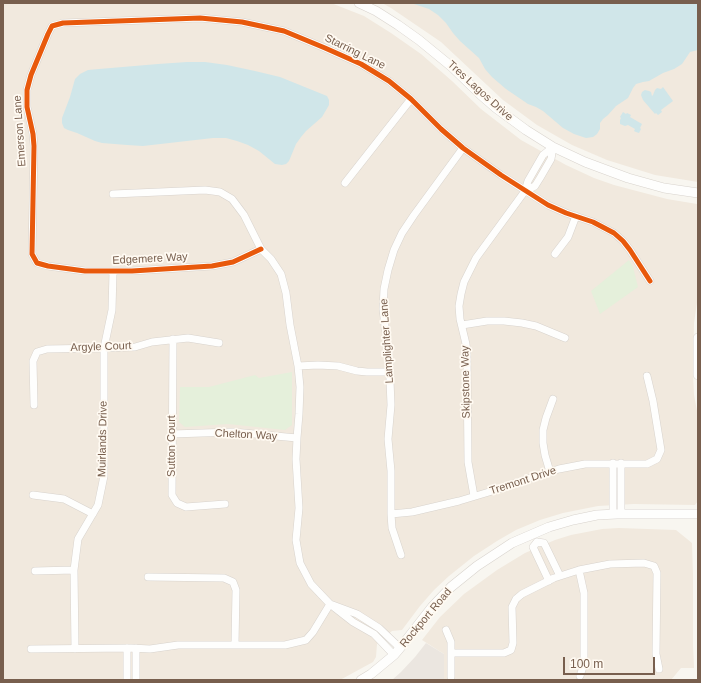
<!DOCTYPE html>
<style>
body{margin:0}
#map{position:relative;width:701px;height:683px;overflow:hidden;background:#f8f6f0;font-family:Helvetica,sans-serif}
canvas{display:block}
.frame{position:absolute;inset:0;border:4px solid #785f4e;pointer-events:none}
.scale{position:absolute;left:563px;top:657px;width:92px;height:18px;box-sizing:border-box;border:2px solid #785f4e;border-top:0;padding-left:5px;font-size:12px;line-height:14px;white-space:nowrap;color:#785f4e;-webkit-text-stroke:3px #fffaf2;paint-order:stroke}
</style>
<div id="map">
<canvas width="701" height="683"></canvas>
<div class="frame"></div>
<div class="scale">100 m</div>
</div>
<script>
const g = document.querySelector('canvas').getContext('2d');
g.lineJoin = 'round';
function fillPath(path, color) {
  g.fillStyle = color;
  g.fill(path, 'evenodd');
}
function toPath(rows) {
  const path = new Path2D();
  for (const r of rows) {
    path.moveTo(r[0], r[1]);
    for (let i = 2; i < r.length; i += 2) path.lineTo(r[i], r[i + 1]);
  }
  return path;
}
function trace(path, color, width, dash) {
  g.strokeStyle = color;
  g.lineWidth = width;
  g.lineCap = dash ? 'butt' : 'round';
  g.setLineDash(dash || []);
  g.stroke(path);
}
function write(font, color, halo, rows, align = 'center') {
  g.font = font + ' Helvetica,sans-serif';
  g.lineWidth = 3.5;
  g.setLineDash([]);
  g.textBaseline = 'middle';
  g.strokeStyle = halo;
  g.fillStyle = color;
  for (const [text, x, y, turn = 0] of rows) {
    g.save();
    g.translate(x, y);
    g.rotate((+turn || 0) * Math.PI / 180);
    g.textAlign = isNaN(turn) ? turn : align;
    if (halo) g.strokeText(text, 0, 0);
    g.fillText(text, 0, 0);
    g.restore();
  }
}
const residential = toPath([
 [3,3,331,3,364,16,391,33,421,54,452,81,481,109,521,140,566,165,594,178,614,185,667,199,697,204,698,296,694,323,693,373,694,395,698,416,698,501,695,505,634,504,598,506,563,513,540,520,516,530,497,541,474,556,449,576,434,590,420,606,402,630,392,631,377,644,376,657,373,662,340,680,3,680],
 [382,3,698,3,698,182,655,175,607,160,572,145,537,125,503,100,441,42,391,8],
 [619,528,676,530,692,543,693,574,693,646,694,668,681,668,671,680,444,680,444,654,422,640,440,617,464,594,497,570,525,553,555,540,571,535,602,529]
]);
const industrial = toPath([
 [426,643,444,654,444,680,392,680,401,672,415,657]
]);
const green = toPath([
 [629,260,633,267,638,287,600,314,591,291],
 [292,372,292,425,285,430,228,424,185,427,179,422,180,387,209,387,255,375,259,378]
]);
const water = toPath([
 [411,3,698,3,698,50,690,52,682,64,674,69,663,73,649,81,643,82,636,84,633,88,628,98,616,106,608,115,603,119,600,123,600,129,597,134,593,137,586,138,574,134,563,128,543,111,536,107,528,104,506,89,492,77,485,69,479,58,460,41,453,33,446,23,438,15,429,9],
 [187,62,205,62,227,65,255,71,280,77,327,96,329,100,329,105,322,117,306,131,301,137,296,144,289,161,286,164,282,165,275,164,259,151,248,145,237,141,226,138,213,138,143,146,127,145,102,143,95,141,77,133,68,130,64,128,62,123,62,118,70,97,75,79,80,74,88,70,99,69,158,64],
 [663,87,673,101,661,110,662,112,658,115,656,113,655,114,643,100,641,95,642,92,645,90,649,91,651,92,652,96,653,95,655,90,657,88,661,89],
 [623,112,626,114,627,113,631,115,630,117,642,124,640,128,641,129,639,133,636,132,634,131,635,129,628,125,625,126,620,124,620,120,621,118,620,117]
]);
const minor = toPath([
 [345,183,411,99],
 [525,191,535,186,540,178,551,159,553,147],
 [261,249,233,262,212,266,132,271,85,271,48,266,37,263,32,254,34,146,33,134,27,107,27,90,31,75,48,34,52,26,63,23,200,18,242,22,284,31,325,48,361,64,389,81,411,99,441,129,463,148,501,175,548,205,566,213,593,222,614,233,623,241,630,250,650,281],
 [555,254,568,237,576,216],
 [462,325,487,321,504,321,522,323,536,326,565,338],
 [173,339,172,495,177,503,186,507,225,504],
 [298,366,318,365,338,366,357,371,367,372,390,372],
 [34,405,33,361,37,352,47,349,104,348,135,347,152,342,188,338,219,343],
 [172,434,233,432,297,438],
 [613,463,613,514],
 [550,472,545,455,543,443,543,430,546,418,553,399],
 [33,495,64,499,93,514],
 [474,496,468,462,467,354,466,344,460,319,459,306,461,294,464,282,476,258,525,191,528,181,543,155,553,147],
 [391,514,412,512,459,501,499,489,530,478,559,469,585,464,647,464,657,459,661,450,653,401,647,376],
 [621,514,621,463],
 [537,542,533,547,549,581],
 [537,542,544,543,560,576],
 [401,555,392,528,391,514,391,471,388,439,391,405,389,356,385,326,383,309,384,289,388,270,394,250,402,233,414,215,463,148],
 [579,570,584,593,584,664,580,676],
 [35,571,74,570],
 [148,577,224,578,233,582,236,590,235,644],
 [446,630,451,642,451,677],
 [136,648,136,680],
 [31,649,131,648,150,649,178,645,285,645,306,640,313,632,330,604,311,584,300,563,296,540,299,508,296,459,297,438,299,414,300,387,298,366,290,325,286,293,281,274,271,259,261,249,244,215,232,199,220,192,205,190,113,194],
 [75,649,74,570,78,539,98,505,104,476,104,348,112,310,113,272],
 [451,653,504,653,511,650,513,643,512,607,516,599,522,594,554,578,579,570,610,564,644,563,654,566,657,573,656,654,659,669],
 [394,655,374,634,353,622,330,604,357,614,379,628,400,648],
 [127,680,127,648]
]);
const tertiary = toPath([
 [359,3,376,11,398,25,419,40,452,67,481,95,496,108,526,130,553,147,585,162,628,178,664,188,698,193],
 [698,338,698,375],
 [361,680,371,674,394,655,400,648,432,607,451,587,477,566,512,543,549,527,573,520,597,515,617,514,698,514]
]);
const cycleway = toPath([
 [261,249,233,262,212,266,132,271,85,271,48,266,37,263,32,254,34,146,33,134,27,107,27,90,31,75,48,34,52,26,63,23,200,18,242,22,284,31,325,48,361,64,389,81,411,99,441,129,463,148,501,175,548,205,566,213,593,222,614,233,623,241,630,250,650,281]
]);
const streetNames = [
 ["Starring Lane",355,52,26],
 ["Tres Lagos Drive",480,91,42],
 ["Emerson Lane",20,131,-94],
 ["Edgemere Way",150,259,-3],
 ["Lamplighter Lane",387,341,-94],
 ["Argyle Court",101,347,-2],
 ["Skipstone Way",466,382,-91],
 ["Chelton Way",246,435,3],
 ["Muirlands Drive",103,439,-89],
 ["Sutton Court",172,446,-90],
 ["Tremont Drive",523,481,-18],
 ["Rockport Road",426,618,-50]
];
fillPath(residential, '#f1e9de');
fillPath(industrial, '#ebe6e0');
fillPath(green, '#e5f0db');
fillPath(water, '#d0e6e9');
trace(minor, '#d8d3cd', 8);
trace(tertiary, '#d8d3cd', 10);
trace(minor, '#fefefd', 7);
trace(tertiary, '#fefefd', 9);
trace(cycleway, '#e8590c', 5);
write('11px', '#785f4e', '#fffaf2', streetNames);
</script>
